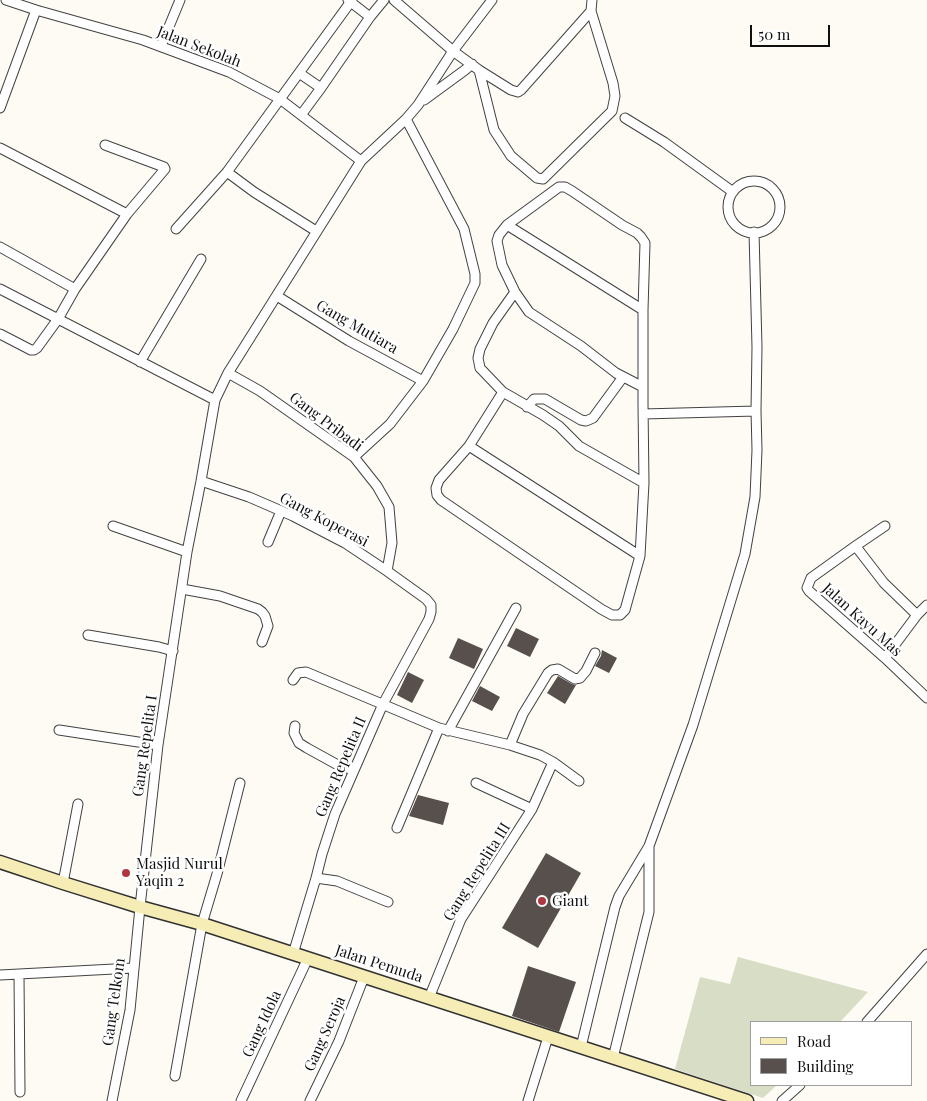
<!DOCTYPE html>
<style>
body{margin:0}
#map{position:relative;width:927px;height:1101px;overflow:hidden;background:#fdfbf3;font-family:"Playfair Display",serif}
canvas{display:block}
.legend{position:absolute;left:750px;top:1021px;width:162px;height:65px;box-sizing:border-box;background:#fff;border:1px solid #9f9f9f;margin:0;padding:6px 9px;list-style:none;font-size:15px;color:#0f0f0f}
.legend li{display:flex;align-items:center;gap:10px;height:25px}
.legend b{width:25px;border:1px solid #9f9f9f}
.scale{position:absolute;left:750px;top:25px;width:80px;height:22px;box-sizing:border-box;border:2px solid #0f0f0f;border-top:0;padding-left:6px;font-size:15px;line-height:18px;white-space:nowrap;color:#0f0f0f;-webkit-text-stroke:4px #fff;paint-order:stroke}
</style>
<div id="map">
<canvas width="927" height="1101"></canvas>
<ul class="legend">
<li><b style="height:6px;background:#f6edb6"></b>Road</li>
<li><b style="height:14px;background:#57504d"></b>Building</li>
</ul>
<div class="scale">50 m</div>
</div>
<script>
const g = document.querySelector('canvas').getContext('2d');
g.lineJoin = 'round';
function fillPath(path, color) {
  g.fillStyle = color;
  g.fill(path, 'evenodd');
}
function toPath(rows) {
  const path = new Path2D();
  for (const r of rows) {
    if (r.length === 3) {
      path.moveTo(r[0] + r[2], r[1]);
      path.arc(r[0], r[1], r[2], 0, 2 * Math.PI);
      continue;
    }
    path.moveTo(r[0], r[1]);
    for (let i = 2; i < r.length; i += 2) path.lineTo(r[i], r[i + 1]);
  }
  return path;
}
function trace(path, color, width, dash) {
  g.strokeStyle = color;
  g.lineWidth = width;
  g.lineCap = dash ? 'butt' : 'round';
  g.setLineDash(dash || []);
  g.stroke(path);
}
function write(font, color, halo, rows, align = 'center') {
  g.font = font + ' "Playfair Display",serif';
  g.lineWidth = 5;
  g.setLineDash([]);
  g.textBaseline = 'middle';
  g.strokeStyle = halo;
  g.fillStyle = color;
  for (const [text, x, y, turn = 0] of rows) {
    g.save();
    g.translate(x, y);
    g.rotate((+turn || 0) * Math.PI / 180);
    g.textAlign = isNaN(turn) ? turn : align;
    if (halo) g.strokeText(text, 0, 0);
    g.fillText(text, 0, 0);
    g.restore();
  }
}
const cemetery = toPath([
 [738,957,868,992,840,1022,751,1022,751,1085,777,1085,763,1098,675,1069,700,977,730,984]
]);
const building = toPath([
 [516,628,539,639,530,657,507,646],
 [458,638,483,649,474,669,449,658],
 [602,650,617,658,609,673,595,666,601,656],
 [408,672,424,680,412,703,397,695],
 [558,676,572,684,576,685,565,704,547,693],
 [480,686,500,697,492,711,472,701],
 [418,795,449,803,443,825,409,816],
 [546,853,581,873,538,948,502,928],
 [528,966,576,982,559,1032,512,1016]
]);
const minor = toPath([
 [6,0,36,10,143,40,229,72,280,99,361,161],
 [348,0,370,17],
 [394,0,453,51,479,70,511,90,518,92,521,90,591,11],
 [161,46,180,0],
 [479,70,494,130,511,156,537,178,543,179,612,111,615,96,613,83,591,11,592,0],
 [299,73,321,88],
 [424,100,465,70,472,64],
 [0,108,36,10],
 [301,115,321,88,370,17,384,0],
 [625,118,664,142,733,192],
 [0,148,127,214],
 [227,172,254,192,316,231],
 [754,207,26],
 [507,225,643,310],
 [176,229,227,172,352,0],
 [0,247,75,289],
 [0,289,215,400],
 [277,296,349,341,423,381],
 [0,334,31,350,34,350,37,348,58,319,75,289,127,214,165,169,164,167,105,145],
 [140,362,201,259],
 [228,373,260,391,354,457,377,486,389,507,392,543,387,571],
 [643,387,616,373,581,346,529,312,515,292,502,265,497,241,499,235,507,225,559,187,565,187,572,191,622,225,637,233,641,237,645,243,643,310,643,404,644,483,640,556,625,610,620,615,612,615,601,609,441,500,437,495,436,488,439,480,469,446,503,392,543,415,559,426,579,446,644,483],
 [503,392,480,368,478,358,480,349,493,323,515,292],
 [527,407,534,399,545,399,581,420,586,421,593,418,623,377],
 [643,414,756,411],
 [469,446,640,556],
 [354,457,390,424,423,381,453,329,475,283,475,274,464,229,406,119],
 [201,481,249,497,293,516,345,543,387,571,426,599,431,605,431,612,429,619,383,704,335,814,322,854,316,878,293,954],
 [113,526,187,552],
 [885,526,857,545,857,548,884,583,917,615],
 [268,542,281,511],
 [857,545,811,578,807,588,809,591,885,658,927,698],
 [182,589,220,596,258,609,262,612,265,616,268,626,262,642],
 [88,635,159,647,173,651],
 [885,658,917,615,927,605],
 [293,680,298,673,306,672,439,728,510,745,540,755,553,762,579,781],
 [295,726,294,733,299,743,307,748,336,764,353,770],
 [59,730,158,745],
 [448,731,516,608],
 [510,745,523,714,548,673,552,670,558,669,575,679,580,678,586,671,595,653],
 [476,783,532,809],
 [397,828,439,728],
 [316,878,337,881,388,902],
 [63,883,78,804],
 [0,975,133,968],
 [19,975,20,1092],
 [429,998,461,919,532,809,553,762],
 [867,1022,927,954],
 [581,1047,615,907,619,896,649,846,693,725,745,554,755,497,757,450,756,411,757,347,754,232],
 [613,1058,649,912,649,847],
 [175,1076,202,924,217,874,240,783],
 [112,1101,130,1010,140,907,158,745,187,552,201,481,215,400,228,373,361,161,406,119,418,105,453,51,492,0],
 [241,1101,308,958],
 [310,1101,339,1041,364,977],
 [528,1101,548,1037],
 [782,1101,800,1085]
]);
const secondary = toPath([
 [0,862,63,883,140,907,202,924,747,1101]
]);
const markers = [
 [126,873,5,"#af3740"],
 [542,901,5,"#af3740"]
];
const streetNames = [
 ["Jalan Sekolah",199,47,21],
 ["Gang Mutiara",357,327,30],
 ["Gang Pribadi",326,422,37],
 ["Gang Koperasi",324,520,28],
 ["Jalan Kayu Mas",862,620,42],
 ["Gang Repelita I",145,746,-82],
 ["Gang Repelita II",341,767,-67],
 ["Gang Repelita III",477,872,-58],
 ["Jalan Pemuda",379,964,18],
 ["Gang Telkom",114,1002,-82],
 ["Gang Idola",262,1024,-65],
 ["Gang Seroja",325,1034,-66]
];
const poiNames = [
 ["Masjid Nurul",136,864],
 ["Yaqin 2",136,881],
 ["Giant",552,901]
];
fillPath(cemetery, '#d7dec5');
fillPath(building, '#57504d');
trace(minor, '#424242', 11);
trace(secondary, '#313131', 15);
trace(minor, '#fff', 9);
trace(secondary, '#f6edb6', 12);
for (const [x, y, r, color] of markers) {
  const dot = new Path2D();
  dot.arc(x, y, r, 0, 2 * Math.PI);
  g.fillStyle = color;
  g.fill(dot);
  trace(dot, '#fff', 2);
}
write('15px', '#0f0f0f', '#fff', streetNames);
write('15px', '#0f0f0f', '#fff', poiNames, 'left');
</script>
